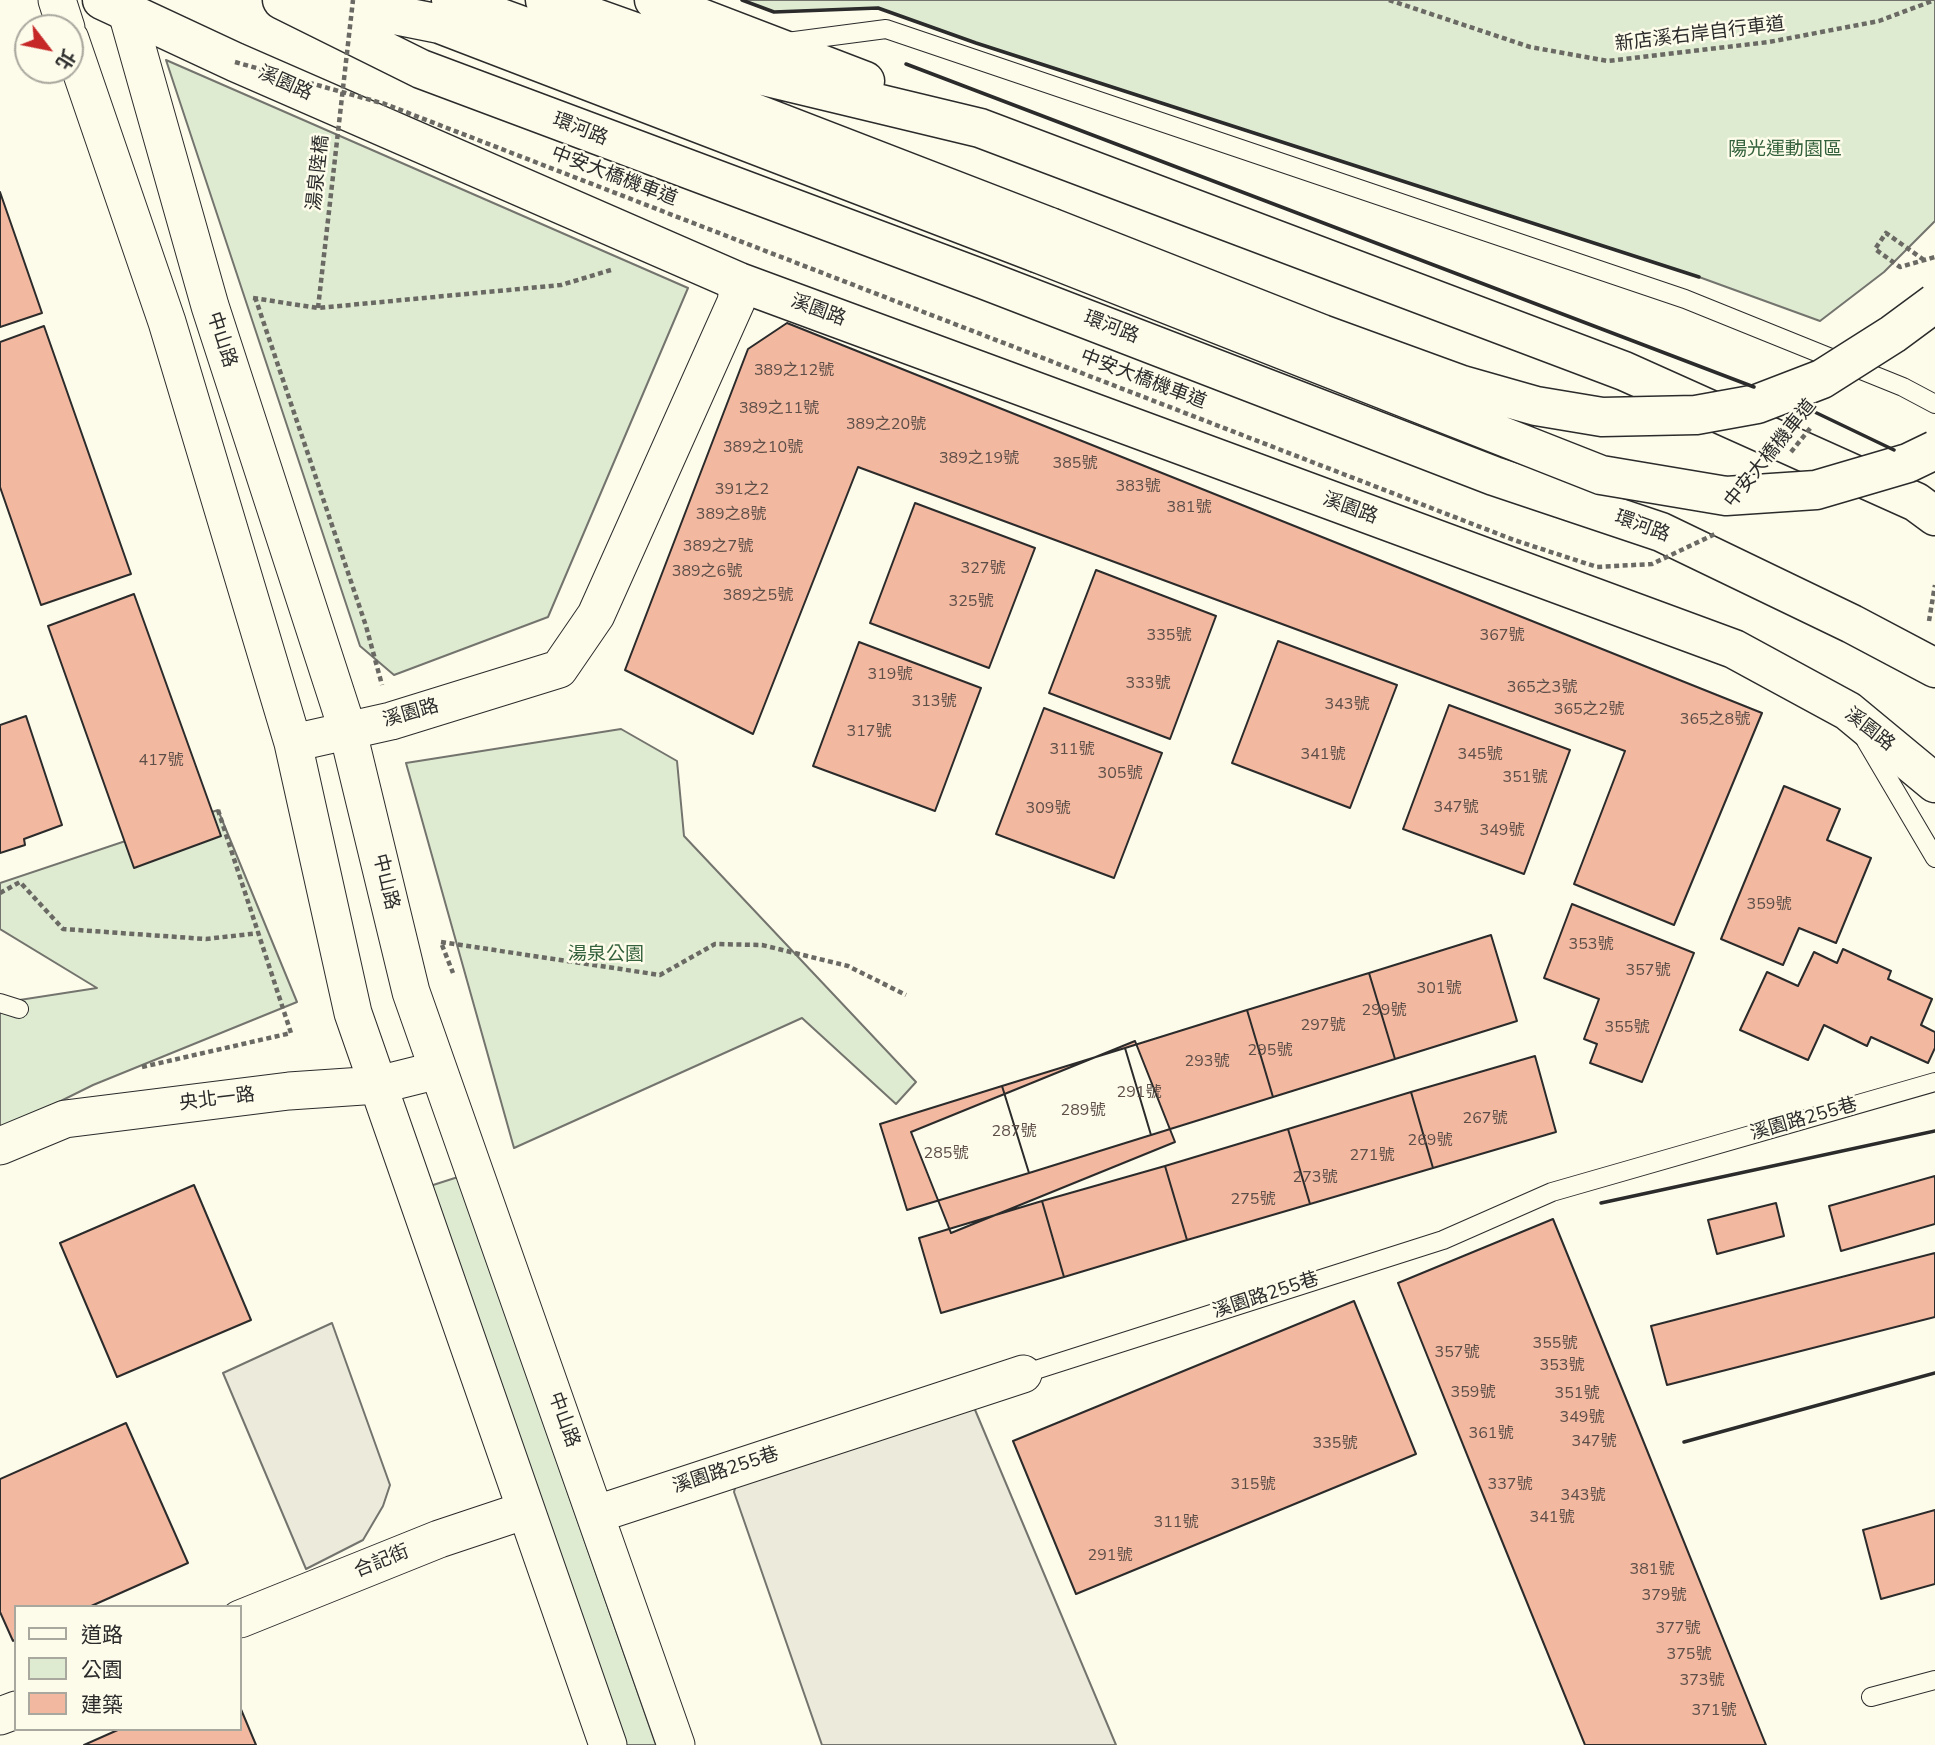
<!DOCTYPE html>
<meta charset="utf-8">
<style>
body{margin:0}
#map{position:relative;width:1935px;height:1745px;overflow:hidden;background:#fdfbea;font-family:"Nunito Sans","Noto Sans TC",sans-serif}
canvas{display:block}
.legend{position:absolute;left:14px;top:1605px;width:228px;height:126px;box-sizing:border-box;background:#fdfbea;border:2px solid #a9a89e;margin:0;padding:9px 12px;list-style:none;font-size:21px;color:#2b2b2b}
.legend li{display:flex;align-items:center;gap:14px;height:35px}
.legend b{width:35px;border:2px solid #a9a89e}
.north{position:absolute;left:14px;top:14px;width:70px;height:70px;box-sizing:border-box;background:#fdfbea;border:2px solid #a9a89e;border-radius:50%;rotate:122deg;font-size:19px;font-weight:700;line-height:28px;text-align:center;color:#2b2b2b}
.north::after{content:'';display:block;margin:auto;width:24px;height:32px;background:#c62828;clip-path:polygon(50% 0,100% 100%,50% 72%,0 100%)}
</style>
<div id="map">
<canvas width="1935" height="1745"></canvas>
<ul class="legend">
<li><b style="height:9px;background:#fdfbea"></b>道路</li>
<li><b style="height:19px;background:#deebd1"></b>公園</li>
<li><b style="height:19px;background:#f2b8a0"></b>建築</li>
</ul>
<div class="north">北</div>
</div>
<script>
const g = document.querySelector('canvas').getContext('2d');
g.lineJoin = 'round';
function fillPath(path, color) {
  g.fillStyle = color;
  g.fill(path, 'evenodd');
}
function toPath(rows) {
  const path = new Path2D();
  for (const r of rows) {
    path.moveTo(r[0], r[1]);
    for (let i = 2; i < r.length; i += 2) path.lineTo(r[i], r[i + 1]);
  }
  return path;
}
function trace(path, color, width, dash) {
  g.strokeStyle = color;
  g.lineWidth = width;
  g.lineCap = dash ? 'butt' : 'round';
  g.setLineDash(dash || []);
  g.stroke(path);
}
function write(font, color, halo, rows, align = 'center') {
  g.font = font + ' "Nunito Sans","Noto Sans TC",sans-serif';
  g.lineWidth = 5;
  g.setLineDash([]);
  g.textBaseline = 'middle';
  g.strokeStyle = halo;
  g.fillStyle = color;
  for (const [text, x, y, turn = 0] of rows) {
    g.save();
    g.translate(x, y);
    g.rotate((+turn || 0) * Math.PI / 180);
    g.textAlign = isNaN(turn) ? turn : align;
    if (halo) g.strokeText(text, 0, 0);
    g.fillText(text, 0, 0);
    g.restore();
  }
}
const green = toPath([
 [742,0,1935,0,1935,221,1884,272,1820,321,1699,277,976,43,878,8,774,12,742,0],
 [166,60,688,288,548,617,394,675,360,646,166,60],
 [621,729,677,761,684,836,916,1082,896,1104,802,1018,514,1148,406,763,621,729],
 [218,810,297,1002,93,1085,0,1131,0,1003,97,988,0,929,0,883,218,810],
 [458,1177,656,1745,624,1745,430,1186,458,1177]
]);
const parking = toPath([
 [332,1323,390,1485,383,1506,363,1540,306,1569,223,1373,332,1323],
 [973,1405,1116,1745,822,1745,734,1492,737,1480,973,1405]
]);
const building = toPath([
 [0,192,42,313,0,327,0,192],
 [787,323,1762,713,1674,925,1574,884,1625,751,858,467,753,734,625,670,748,349,787,323],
 [44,326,131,574,41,605,0,487,0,342,44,326],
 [915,503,1035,548,989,668,870,623,915,503],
 [1096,570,1216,616,1170,739,1049,693,1096,570],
 [134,594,221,836,134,868,48,626,134,594],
 [1278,641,1397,685,1350,808,1232,763,1278,641],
 [859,642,981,688,935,811,813,766,859,642],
 [1449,705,1570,750,1524,874,1403,829,1449,705],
 [1044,708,1162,753,1114,878,996,834,1044,708],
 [26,716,62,825,24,839,25,845,0,853,0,725,26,716],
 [1784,786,1840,809,1827,840,1871,858,1836,943,1799,928,1783,965,1721,939,1784,786],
 [1572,904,1694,953,1642,1082,1590,1063,1597,1044,1584,1039,1599,999,1544,978,1572,904],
 [1491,935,1517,1021,1395,1059,1369,973,1491,935],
 [1843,949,1891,971,1888,979,1932,999,1921,1025,1935,1032,1935,1048,1928,1063,1871,1037,1867,1046,1824,1025,1808,1060,1740,1030,1767,972,1798,986,1814,952,1837,963,1843,949],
 [1369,973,1395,1059,1273,1097,1247,1010,1369,973],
 [1247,1010,1273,1097,1151,1135,1125,1048,1247,1010],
 [1135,1041,1175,1142,951,1233,911,1132,1135,1041],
 [1125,1048,1151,1135,1029,1173,1002,1086,1125,1048],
 [1535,1056,1556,1132,1433,1168,1411,1092,1535,1056],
 [1002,1086,1029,1173,907,1210,880,1124,1002,1086],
 [1411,1092,1433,1168,1310,1204,1288,1129,1411,1092],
 [1288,1129,1310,1204,1187,1240,1165,1166,1288,1129],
 [1165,1166,1187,1240,1064,1277,1042,1201,1165,1166],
 [1935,1176,1935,1224,1841,1251,1829,1206,1935,1176],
 [194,1185,251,1320,117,1377,60,1243,194,1185],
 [1042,1201,1064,1277,941,1313,919,1238,1042,1201],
 [1776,1203,1784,1236,1717,1254,1708,1220,1776,1203],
 [1553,1219,1638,1428,1766,1745,1585,1745,1482,1492,1398,1283,1553,1219],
 [1935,1253,1935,1317,1667,1385,1651,1326,1935,1253],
 [1354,1301,1416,1454,1076,1594,1013,1441,1354,1301],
 [126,1423,188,1563,89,1607,16,1607,16,1639,13,1641,0,1612,0,1479,126,1423],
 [1935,1510,1935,1584,1881,1599,1863,1530,1935,1510],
 [240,1707,256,1745,84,1745,120,1729,240,1729,240,1707]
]);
const path = toPath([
 [1389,0,1530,47,1608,61,1769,42,1879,21,1935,0],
 [1924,260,1886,233,1875,249,1900,267,1935,257],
 [255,297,366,626,382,685],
 [253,298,318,308,561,285,611,270],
 [1929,621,1935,585],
 [0,893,20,882,63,929,206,939,259,933],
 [441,942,660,975,715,944,762,945,848,966,906,995],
 [442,945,453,973],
 [142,1067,291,1033,218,810]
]);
const service = toPath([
 [787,42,886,29,1685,299,1903,387,1935,404],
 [1866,741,1935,858],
 [0,1003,19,1009],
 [1023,1374,1443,1240,1552,1192,1935,1082],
 [1871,1697,1935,1680]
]);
const minor = toPath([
 [57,0,66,28],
 [126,9,210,306,347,728,411,992,676,1745],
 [70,39,167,322,293,743,353,1013,608,1745],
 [293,743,391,721,559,669,596,615,736,302,739,282],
 [0,1146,65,1119,289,1091,378,1085,438,1070],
 [597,1514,1023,1374],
 [240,1619,439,1539,526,1510],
 [0,1716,16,1710]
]);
const tertiary = toPath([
 [102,0,235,62,739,282,1734,649,1848,711,1935,783]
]);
const trunk = toPath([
 [117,0,126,9],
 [282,0,421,69,985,280,1494,476,1661,532,1852,624,1935,668],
 [320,0,440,24,1037,253],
 [451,0,633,66,1050,227],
 [545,0,747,72,980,128,1624,371,1916,502,1935,516],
 [654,0,865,81]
]);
const pathBridge = toPath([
 [235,62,385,104,1514,540,1597,567,1652,564,1715,534],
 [318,308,353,0],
 [1791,452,1812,426]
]);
const trunkBridge = toPath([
 [1050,227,1322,334,1462,385,1536,406,1602,417,1696,415,1757,404,1822,379,1893,334,1935,303],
 [1037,253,1601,475,1726,496,1816,490,1908,463,1935,450]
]);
const wall = toPath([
 [742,0,774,12,878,8,976,43,1699,277],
 [906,64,1754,387],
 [1800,405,1894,450],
 [1601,1203,1935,1131],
 [1684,1442,1935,1373]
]);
const numberNames = [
 ["389之12號",794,371],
 ["389之11號",779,409],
 ["389之20號",886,425],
 ["389之10號",763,448],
 ["389之19號",979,459],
 ["385號",1075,464],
 ["383號",1138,487],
 ["391之2",742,490],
 ["381號",1189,508],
 ["389之8號",731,515],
 ["389之7號",718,547],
 ["327號",983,569],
 ["389之6號",707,572],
 ["389之5號",758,596],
 ["325號",971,602],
 ["335號",1169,636],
 ["367號",1502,636],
 ["319號",890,675],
 ["333號",1148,684],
 ["365之3號",1542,688],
 ["313號",934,702],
 ["343號",1347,705],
 ["365之2號",1589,710],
 ["365之8號",1715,720],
 ["317號",869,732],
 ["311號",1072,750],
 ["341號",1323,755],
 ["345號",1480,755],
 ["417號",161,761],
 ["305號",1120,774],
 ["351號",1525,778],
 ["347號",1456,808],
 ["309號",1048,809],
 ["349號",1502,831],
 ["359號",1769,905],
 ["353號",1591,945],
 ["357號",1648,971],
 ["301號",1439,989],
 ["299號",1384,1011],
 ["297號",1323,1026],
 ["355號",1627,1028],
 ["295號",1270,1051],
 ["293號",1207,1062],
 ["291號",1139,1093],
 ["289號",1083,1111],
 ["267號",1485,1119],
 ["287號",1014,1132],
 ["269號",1430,1141],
 ["285號",946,1154],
 ["271號",1372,1156],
 ["273號",1315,1178],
 ["275號",1253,1200],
 ["355號",1555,1344],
 ["357號",1457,1353],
 ["353號",1562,1366],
 ["359號",1473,1393],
 ["351號",1577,1394],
 ["349號",1582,1418],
 ["361號",1491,1434],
 ["347號",1594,1442],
 ["335號",1335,1444],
 ["315號",1253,1485],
 ["337號",1510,1485],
 ["343號",1583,1496],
 ["341號",1552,1518],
 ["311號",1176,1523],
 ["291號",1110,1556],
 ["381號",1652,1570],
 ["379號",1664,1596],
 ["377號",1678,1629],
 ["375號",1689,1655],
 ["373號",1702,1681],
 ["371號",1714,1711]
];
const streetNames = [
 ["新店溪右岸自行車道",1700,35,-7],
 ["溪園路",285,84,24],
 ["環河路",580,130,21],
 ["湯泉陸橋",319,173,-84],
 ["中安大橋機車道",614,177,21],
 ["溪園路",818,311,20],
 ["環河路",1111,328,21],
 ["中山路",221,340,72],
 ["中安大橋機車道",1143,380,21],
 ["中安大橋機車道",1771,454,-51],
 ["溪園路",1350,509,20],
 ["環河路",1642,527,20],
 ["溪園路",411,714,-16],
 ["溪園路",1869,730,38],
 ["中山路",385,882,76],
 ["央北一路",217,1100,-7],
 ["溪園路255巷",1804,1120,-16],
 ["溪園路255巷",1266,1296,-18],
 ["中山路",563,1420,70],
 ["溪園路255巷",726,1471,-18],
 ["合記街",382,1562,-22]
];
const parkNames = [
 ["陽光運動園區",1785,150],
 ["湯泉公園",606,955]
];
fillPath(green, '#deebd1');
trace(green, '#74746e', 2);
fillPath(parking, '#eceadb');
trace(parking, '#74746e', 2);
fillPath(building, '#f2b8a0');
trace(building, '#2b2b2b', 2);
trace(service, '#2b2b2b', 20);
trace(minor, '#2b2b2b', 39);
trace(tertiary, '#2b2b2b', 41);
trace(trunk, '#2b2b2b', 41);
trace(path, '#6a6964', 4.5, [5, 3.5]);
trace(service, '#fdfbea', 18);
trace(minor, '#fdfbea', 37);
trace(tertiary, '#fdfbea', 38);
trace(trunk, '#fdfbea', 38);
trace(trunkBridge, '#2b2b2b', 41, []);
trace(pathBridge, '#6a6964', 4.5, [5, 3.5]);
trace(trunkBridge, '#fdfbea', 38);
trace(wall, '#2b2b2b', 3.5);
write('16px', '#5d4e48', null, numberNames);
write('19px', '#2b2b2b', '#fdfbea', streetNames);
write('19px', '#34623c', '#fdfbea', parkNames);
</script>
